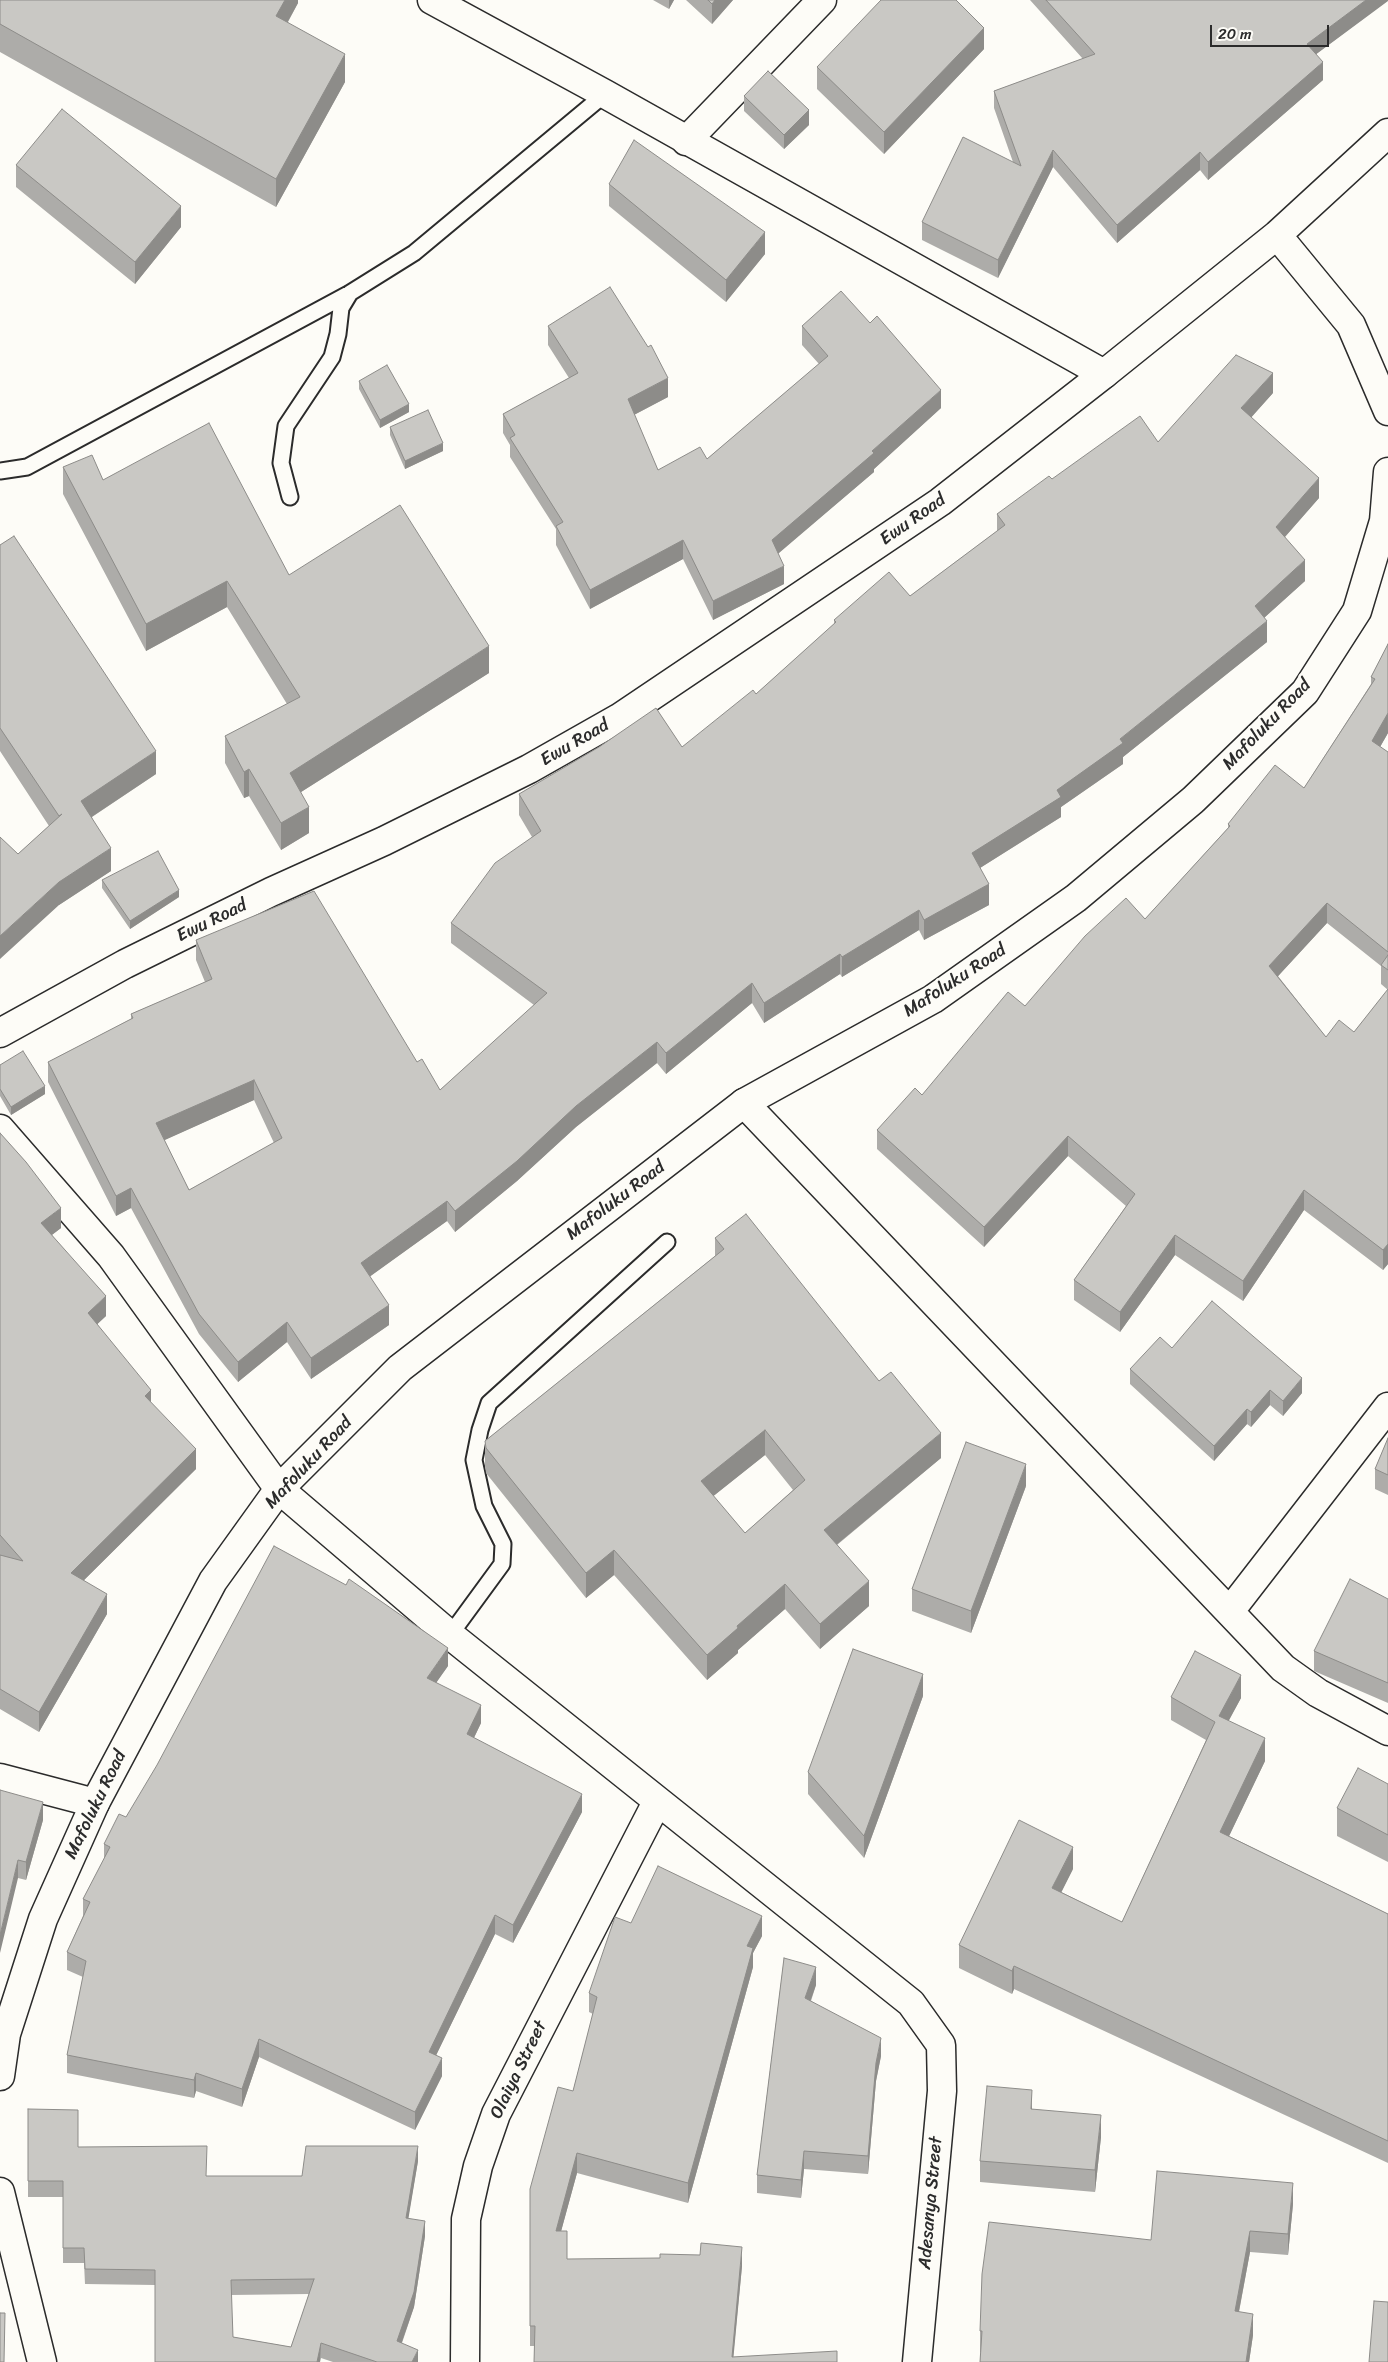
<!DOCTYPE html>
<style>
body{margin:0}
#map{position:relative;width:1388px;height:2362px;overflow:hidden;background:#fdfcf7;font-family:Sriracha,sans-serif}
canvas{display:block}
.scale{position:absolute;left:1210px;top:25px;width:119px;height:22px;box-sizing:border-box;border:2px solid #2b2b2b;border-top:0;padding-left:6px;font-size:15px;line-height:18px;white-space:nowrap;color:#2b2b2b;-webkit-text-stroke:4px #fdfcf7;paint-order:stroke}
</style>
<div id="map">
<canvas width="1388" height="2362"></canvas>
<div class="scale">20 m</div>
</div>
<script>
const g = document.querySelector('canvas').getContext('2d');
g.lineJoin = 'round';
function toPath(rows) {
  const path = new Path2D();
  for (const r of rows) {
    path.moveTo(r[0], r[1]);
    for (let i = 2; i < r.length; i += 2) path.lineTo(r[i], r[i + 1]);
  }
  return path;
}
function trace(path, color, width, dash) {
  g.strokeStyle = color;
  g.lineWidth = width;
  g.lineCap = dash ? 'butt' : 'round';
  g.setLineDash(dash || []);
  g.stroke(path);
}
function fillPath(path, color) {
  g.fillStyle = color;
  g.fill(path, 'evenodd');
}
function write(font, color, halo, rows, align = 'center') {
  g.font = font + ' Sriracha,sans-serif';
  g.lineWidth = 5;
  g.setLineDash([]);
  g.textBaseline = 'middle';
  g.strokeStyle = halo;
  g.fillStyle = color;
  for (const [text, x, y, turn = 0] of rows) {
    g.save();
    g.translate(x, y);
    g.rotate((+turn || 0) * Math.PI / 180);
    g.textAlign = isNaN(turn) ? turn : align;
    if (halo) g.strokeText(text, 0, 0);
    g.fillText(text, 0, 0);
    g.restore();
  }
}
const service = toPath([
 [0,471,27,467,350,293,414,253,605,94],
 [290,497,281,463,286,426,332,357,338,334,341,308,350,293],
 [450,1635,502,1564,503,1544,484,1506,474,1460,480,1430,489,1403,667,1242]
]);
const minor = toPath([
 [686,141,822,0],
 [0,1033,125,964,271,892,384,841,529,769,619,718,940,502,1104,374],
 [744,1103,1283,1668,1318,1693,1388,1731],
 [0,1129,111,1256,279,1489,450,1635,911,2003,941,2045,942,2091,917,2362],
 [1230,1611,1388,1407],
 [0,1778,95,1803],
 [465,2362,466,2219,478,2166,496,2114,657,1802]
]);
const tertiary = toPath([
 [432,0,605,94,1104,374,1277,235,1388,133],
 [1277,235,1351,325,1388,411],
 [0,2076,6,2034,43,1919,95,1803,213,1581,279,1489,400,1368,744,1103,933,999,1076,898,1193,800,1305,692,1357,611,1384,521,1388,472],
 [0,2192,42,2362]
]);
const wall = toPath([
 [0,0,298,0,298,3,288,22,345,82,276,207,0,52],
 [653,0,674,0,669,9],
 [686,0,733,0,712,24],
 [1030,0,1388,0,1316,54,1323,80,1208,180,1200,170,1117,243,1053,167,998,278,922,240,922,222,1013,162,994,108,994,91,1083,59],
 [984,49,884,154,817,89,817,67],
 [744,96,809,125,784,149,744,111],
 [16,165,181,227,135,284,16,187],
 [609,184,765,254,726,302,609,206],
 [548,326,668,397,634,415,658,470,707,459,819,364,802,345,802,326,941,408,874,469,874,472,778,553,784,584,713,620,683,559,590,609,556,545,556,529,510,457,510,445,503,433,503,414,569,378,548,345],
 [359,381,409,412,380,428,359,389],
 [1273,393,1251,417,1319,498,1285,537,1305,581,1264,618,1267,642,1123,757,1123,764,1061,807,1061,817,980,868,989,905,924,940,919,930,842,977,840,974,764,1023,752,1003,666,1074,657,1063,576,1127,517,1181,455,1232,447,1221,370,1276,389,1325,311,1379,287,1342,238,1382,199,1334,131,1208,116,1216,48,1082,48,1062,131,1019,131,1014,205,982,196,960,196,940,417,1062,440,1090,534,1005,451,943,451,923,532,837,519,815,519,794,682,747,756,694,834,624,834,620,910,596,997,531,997,514,1052,479,1158,442],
 [254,1100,274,1143,189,1190,164,1140],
 [390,427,443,451,405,469,390,435],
 [63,467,103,480,289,575,489,673,301,792,309,833,281,850,249,796,244,798,225,763,225,736,287,704,227,607,146,651,63,494],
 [0,545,156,774,92,817,111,871,59,905,18,854,49,826,0,751],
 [1388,644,1388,733,1380,747,1388,752,1388,1264,1383,1270,1304,1210,1243,1301,1175,1255,1120,1332,1074,1300,1074,1280,1126,1206,1068,1156,984,1247,877,1149,877,1130,922,1095,1025,1006,1145,919,1228,828,1228,824,1304,788,1371,684,1371,677],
 [1327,923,1381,966,1381,984,1388,990,1354,1032,1326,1037,1278,976],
 [102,880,179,897,130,929,102,888],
 [0,1065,45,1094,11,1115,0,1096],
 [0,1133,61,1228,52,1235,106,1316,97,1324,196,1469,84,1580,107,1614,39,1732,0,1709],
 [715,1238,879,1381,941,1458,837,1545,869,1606,820,1649,785,1609,738,1650,738,1653,707,1680,614,1575,586,1598,486,1473,485,1466,485,1441,715,1256],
 [765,1455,793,1490,745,1533,713,1496],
 [1172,1348,1302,1393,1283,1416,1270,1405,1251,1427,1247,1424,1214,1461,1130,1384,1130,1369],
 [1388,1438,1388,1495,1375,1489,1375,1469],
 [1026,1486,971,1633,912,1611,912,1589],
 [1388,1599,1388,1703,1314,1671,1314,1651],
 [448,1666,436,1682,481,1723,474,1738,582,1812,513,1943,495,1934,436,2055,442,2076,415,2130,259,2057,242,2107,196,2091,194,2098,67,2073,67,2055,83,1977,67,1970,67,1952,83,1916,83,1899,104,1859,104,1844,126,1817],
 [923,1696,864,1858,808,1794,808,1772],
 [1171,1697,1241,1698,1228,1721,1265,1761,1229,1836,1388,1914,1388,2163,1014,1989,1012,1994,959,1968,959,1945,1073,1869,1061,1892,1122,1922,1206,1740,1171,1720],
 [1388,1784,1388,1862,1337,1836,1337,1808],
 [0,1790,43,1820,26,1880,18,1878],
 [631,1923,762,1936,753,1953,753,1967,688,2203,577,2173,561,2231,567,2259,742,2266,733,2357,534,2362,535,2346,530,2346,530,2189,573,2091,593,2014,589,2012,589,1993],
 [784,1958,816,1985,811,2001,881,2056,876,2081,868,2174,804,2169,801,2198,757,2193,757,2175],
 [28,2109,78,2147,207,2176,302,2176,418,2161,408,2218,425,2236,414,2307,402,2343,418,2362,333,2362,321,2358,320,2362,155,2362,155,2285,85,2284,84,2263,63,2263,63,2197,28,2197],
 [309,2294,291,2347,233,2337,231,2295],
 [1032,2109,1101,2137,1095,2192,980,2182,980,2161],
 [1293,2204,1288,2255,1250,2252,1239,2312,1253,2335,1249,2362,980,2362,981,2352,980,2352,980,2331,1151,2240]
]);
const shadedWall = toPath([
 [285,0,298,0,298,3,276,43,276,16],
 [669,0,674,0,669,9],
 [715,0,733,0,712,24,712,4],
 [1366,0,1388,0,1388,1,1307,61,1307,44],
 [984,28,984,49,884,154,884,132],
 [345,54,345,82,276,207,276,179],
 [1323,62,1323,80,1208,180,1208,162],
 [809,110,809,125,784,149,784,135],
 [1053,150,1053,167,998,278,998,260],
 [1200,152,1200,170,1117,243,1117,225],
 [181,206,181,227,135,284,135,262],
 [765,232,765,254,726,302,726,280],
 [1273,373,1273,393,1241,429,1241,408],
 [668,378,668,397,628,418,628,399],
 [941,390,941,408,874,469,874,472,772,559,772,540],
 [409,404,409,412,380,428,380,420],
 [443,443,443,451,405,469,405,461],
 [1319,478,1319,498,1276,547,1276,527],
 [683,540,683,559,590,609,590,590],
 [1305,560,1305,581,1255,626,1255,606],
 [784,566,784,584,713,620,713,601],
 [227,581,227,607,146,651,146,624],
 [1267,621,1267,642,1123,757,1123,764,1061,807,1061,817,972,873,972,853,1057,790],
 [489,646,489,673,290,799,290,773],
 [1388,713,1388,733,1372,761,1372,741],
 [156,751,156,774,81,824,81,801],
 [249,769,249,796,244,798,244,772],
 [309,807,309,833,281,850,281,823],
 [111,848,111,871,59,905,0,959,0,936,59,882],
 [989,884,989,905,924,940,924,920],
 [179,890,179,897,130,929,130,921],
 [1327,903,1327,923,1269,986,1269,966],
 [919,910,919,930,842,977,842,957],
 [840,954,840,974,764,1023,764,1003],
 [752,983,752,1003,666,1074,666,1053],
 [657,1042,657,1063,576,1127,517,1181,455,1232,455,1211,576,1106],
 [254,1080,254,1100,156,1144,156,1123],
 [45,1086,45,1094,11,1115,11,1107],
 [1068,1136,1068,1156,984,1247,984,1227],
 [131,1188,131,1208,116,1216,116,1196],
 [1304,1190,1304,1210,1243,1301,1243,1281],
 [447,1201,447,1221,361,1283,361,1263],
 [61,1208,61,1228,41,1243,41,1223],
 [1175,1235,1175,1255,1120,1332,1120,1312],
 [1388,1244,1388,1264,1383,1270,1383,1250],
 [106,1296,106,1316,88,1333,88,1313],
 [389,1305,389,1325,311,1379,311,1358],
 [287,1322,287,1342,238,1382,238,1362],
 [1302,1378,1302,1393,1283,1416,1283,1401],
 [151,1390,151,1410,145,1396],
 [1270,1390,1270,1405,1251,1427,1251,1412],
 [1247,1409,1247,1424,1214,1461,1214,1446],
 [765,1430,765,1455,701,1506,701,1481],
 [941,1433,941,1458,824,1555,824,1530],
 [196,1449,196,1469,71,1593,71,1573],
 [1026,1464,1026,1486,971,1633,971,1611],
 [614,1550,614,1575,586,1598,586,1573],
 [869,1581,869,1606,820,1649,820,1624],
 [785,1584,785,1609,738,1650,738,1653,707,1680,707,1655,737,1626],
 [107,1594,107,1614,39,1732,39,1712],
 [448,1648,448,1666,427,1696,427,1678],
 [923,1674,923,1696,864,1858,864,1836],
 [1241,1675,1241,1698,1219,1739,1219,1716],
 [481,1705,481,1723,467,1752,467,1734],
 [1265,1738,1265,1761,1220,1855,1220,1832],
 [582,1794,582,1812,513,1943,513,1925],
 [43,1802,43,1820,26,1880,26,1862],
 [1073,1847,1073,1869,1052,1911,1052,1888],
 [18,1860,18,1878,0,1953,0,1935],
 [495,1915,495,1934,429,2070,429,2052],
 [762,1916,762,1936,753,1953,753,1967,688,2203,688,2183,747,1946],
 [1014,1966,1014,1989,1012,1994,1012,1971],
 [816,1967,816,1985,805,2016,805,1998],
 [881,2038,881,2056,876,2081,868,2174,868,2156,876,2063],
 [259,2039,259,2057,242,2107,242,2089],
 [442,2058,442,2076,415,2130,415,2112],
 [196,2073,196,2091,194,2098,194,2080],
 [1032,2090,1032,2111,1031,2109],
 [1101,2115,1101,2137,1095,2192,1095,2170],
 [418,2146,418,2161,406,2233,406,2218],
 [804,2151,804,2169,801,2198,801,2180],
 [577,2153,577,2173,556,2250,556,2231],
 [1293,2183,1293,2204,1288,2255,1288,2234],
 [425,2221,425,2236,414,2307,397,2356,397,2341],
 [1250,2231,1250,2252,1235,2332,1235,2311],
 [742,2247,742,2266,733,2362,732,2357],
 [1253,2314,1253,2335,1249,2362,1246,2362],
 [321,2343,320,2362,317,2362],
 [418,2350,418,2362,412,2362]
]);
const building = toPath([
 [0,0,285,0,276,16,345,54,276,179,0,24,0,0],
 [708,0,715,0,712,4,708,0],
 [881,0,956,0,984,28,884,132,817,67,881,0],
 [1046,0,1366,0,1307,44,1323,62,1208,162,1200,152,1117,225,1053,150,998,260,922,222,963,137,1021,166,994,91,1095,54,1046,0],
 [768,71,809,110,784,135,744,96,768,71],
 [62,109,181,206,135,262,16,165,62,109],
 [634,140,765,232,726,280,609,184,634,140],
 [610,287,648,347,651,345,668,378,628,399,658,470,700,447,707,459,828,356,802,326,841,291,870,323,877,316,941,390,872,451,874,453,772,540,784,566,713,601,683,540,590,590,556,526,563,522,510,438,515,435,503,414,578,373,548,326,610,287],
 [1236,355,1273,373,1241,408,1319,478,1276,527,1305,560,1255,606,1267,621,1120,739,1123,743,1057,790,1061,797,972,853,989,884,924,920,919,910,842,957,840,954,764,1003,752,983,666,1053,657,1042,576,1106,517,1161,455,1211,447,1201,361,1263,389,1305,311,1358,287,1322,238,1362,199,1314,131,1188,116,1196,48,1062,133,1018,131,1014,212,979,196,940,314,891,417,1062,422,1059,440,1090,547,993,451,923,495,863,541,831,519,794,599,747,656,708,682,747,753,690,756,694,836,622,834,620,889,572,910,596,1005,525,997,514,1049,476,1052,479,1140,416,1158,442,1236,355],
 [254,1080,282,1138,189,1190,156,1123,254,1080],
 [387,365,409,404,380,420,359,381,387,365],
 [428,410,443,443,405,461,390,427,428,410],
 [209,423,289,575,400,505,489,646,290,773,309,807,281,823,249,769,244,772,225,736,300,697,227,581,146,624,63,467,92,455,103,480,209,423],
 [14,536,156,751,81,801,111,848,59,882,0,936,0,837,18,854,62,814,59,816,0,728,0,545,14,536],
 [1388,644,1388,713,1372,741,1388,752,1388,952,1327,903,1269,966,1326,1037,1339,1020,1354,1032,1388,989,1388,1244,1383,1250,1304,1190,1243,1281,1175,1235,1120,1312,1074,1280,1135,1194,1068,1136,984,1227,877,1130,915,1088,922,1095,1008,992,1025,1006,1085,936,1126,898,1145,919,1230,826,1228,824,1275,765,1304,788,1375,679,1371,677,1388,644],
 [158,851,179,890,130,921,102,880,158,851],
 [1388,955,1388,970,1381,965,1388,955],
 [23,1051,45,1086,11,1107,0,1089,0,1065,23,1051],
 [0,1133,26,1162,61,1208,41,1223,106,1296,88,1313,151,1390,145,1396,196,1449,71,1573,107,1594,39,1712,0,1689,0,1555,23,1561,0,1535,0,1133],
 [746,1214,879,1381,891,1372,941,1433,824,1530,869,1581,820,1624,785,1584,737,1626,738,1628,707,1655,614,1550,586,1573,486,1448,485,1441,724,1249,715,1238,746,1214],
 [765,1430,805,1480,745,1533,701,1481,765,1430],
 [1212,1301,1302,1378,1283,1401,1270,1390,1251,1412,1247,1409,1214,1446,1130,1369,1160,1337,1172,1348,1212,1301],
 [1388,1438,1388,1475,1375,1469,1388,1438],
 [966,1442,1026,1464,971,1611,912,1589,966,1442],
 [274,1546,346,1585,349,1579,448,1648,427,1678,481,1705,467,1734,582,1794,513,1925,495,1915,429,2052,442,2058,415,2112,259,2039,242,2089,196,2073,194,2080,67,2055,86,1961,67,1952,90,1902,83,1899,110,1847,104,1844,119,1814,126,1817,157,1765,274,1546],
 [1350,1579,1388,1599,1388,1683,1314,1651,1350,1579],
 [853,1649,923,1674,864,1836,808,1772,853,1649],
 [1195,1651,1241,1675,1219,1716,1265,1738,1220,1832,1388,1914,1388,2141,1014,1966,1012,1971,959,1945,1019,1820,1073,1847,1052,1888,1122,1922,1215,1722,1171,1697,1195,1651],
 [1358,1768,1388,1784,1388,1835,1337,1808,1358,1768],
 [0,1790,43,1802,26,1862,18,1860,0,1935,0,1790],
 [658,1866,762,1916,747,1946,753,1948,688,2183,577,2153,556,2231,567,2231,567,2259,660,2258,660,2254,700,2255,701,2243,742,2247,732,2357,837,2351,837,2362,534,2362,535,2326,530,2326,530,2189,558,2087,573,2091,597,1997,589,1993,615,1917,631,1923,658,1866],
 [784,1958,816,1967,805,1998,881,2038,876,2063,868,2156,804,2151,801,2180,757,2175,784,1958],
 [987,2086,1032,2090,1031,2109,1101,2115,1095,2170,980,2161,987,2086],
 [28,2109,78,2110,78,2147,207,2146,206,2176,302,2176,306,2146,418,2146,406,2218,425,2221,414,2292,397,2341,418,2350,412,2362,377,2362,321,2343,317,2362,155,2362,155,2270,85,2269,84,2248,63,2248,63,2181,28,2181,28,2109],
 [314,2279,291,2347,233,2337,231,2280,314,2279],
 [1157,2171,1293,2183,1288,2234,1250,2231,1235,2311,1253,2314,1246,2362,980,2362,982,2331,980,2331,982,2274,989,2222,1151,2240,1157,2171],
 [1374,2301,1388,2302,1388,2362,1369,2362,1374,2301],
 [0,2313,5,2313,4,2362,0,2362,0,2313]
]);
const streetNames = [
 ["Ewu Road",913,520,-35],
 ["Mafoluku Road",1267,725,-46],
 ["Ewu Road",575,743,-30],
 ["Ewu Road",212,921,-26],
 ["Mafoluku Road",955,981,-33],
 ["Mafoluku Road",616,1201,-37],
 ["Mafoluku Road",309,1463,-47],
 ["Mafoluku Road",96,1805,-64],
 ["Olaiya Street",519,2070,-64],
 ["Adesanya Street",931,2203,-85]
];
trace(service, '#2b2b2b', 19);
trace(minor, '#2b2b2b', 31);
trace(tertiary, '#2b2b2b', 31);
trace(service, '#fdfcf7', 15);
trace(minor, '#fdfcf7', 28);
trace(tertiary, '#fdfcf7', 28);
fillPath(wall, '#adaca9');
fillPath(shadedWall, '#8d8c89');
fillPath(building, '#c9c8c4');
trace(building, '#8d8c89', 1);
write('18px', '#2b2b2b', '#fdfcf7', streetNames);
</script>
